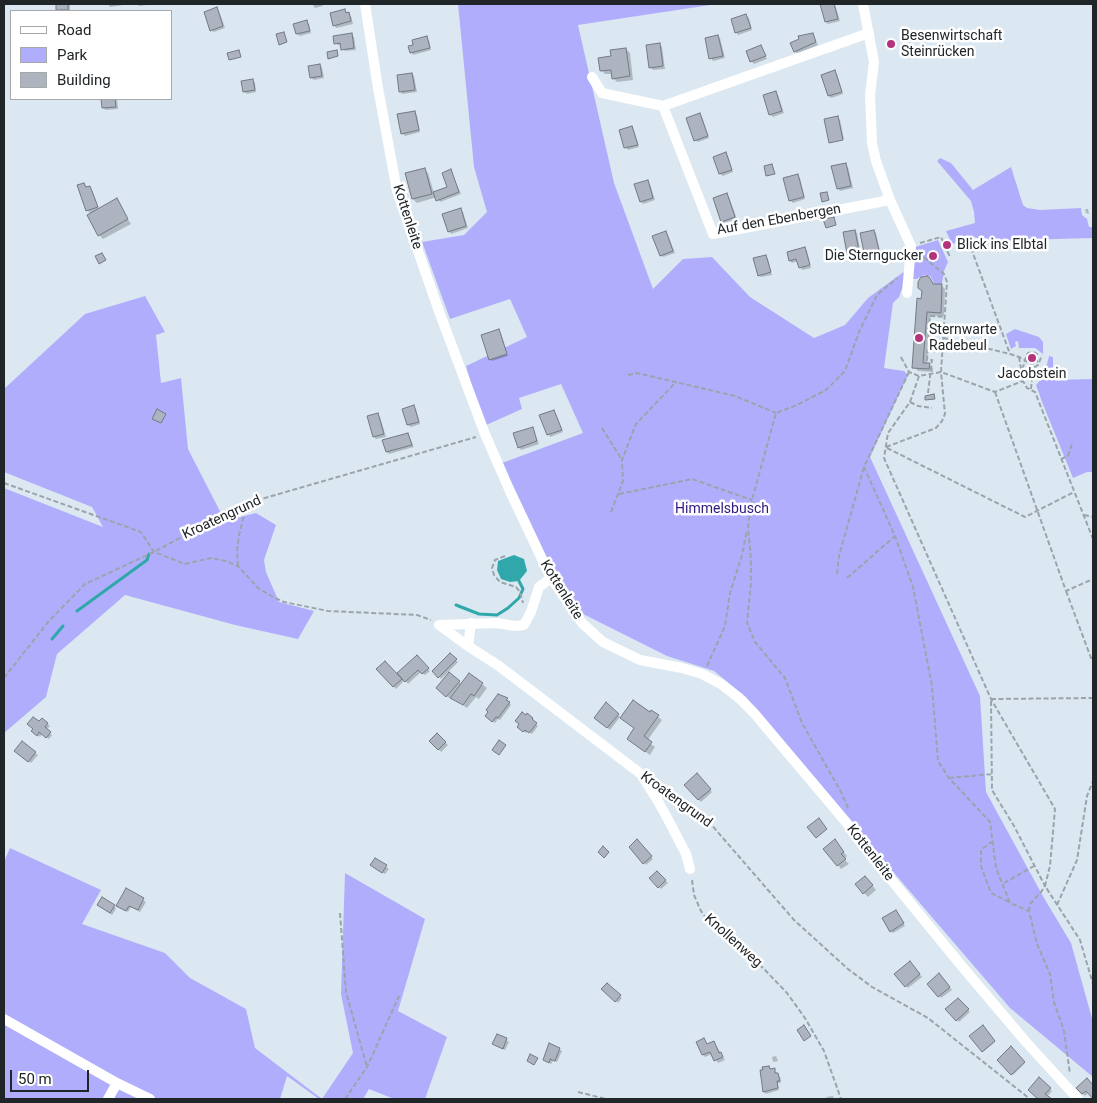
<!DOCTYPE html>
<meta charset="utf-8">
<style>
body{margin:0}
#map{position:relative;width:1097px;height:1103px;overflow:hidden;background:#dbe8f2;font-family:Roboto,sans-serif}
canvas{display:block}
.frame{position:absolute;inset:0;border:5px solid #202528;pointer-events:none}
.legend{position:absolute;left:10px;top:10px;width:162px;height:90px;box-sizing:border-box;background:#fff;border:1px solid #a6a8a9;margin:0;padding:6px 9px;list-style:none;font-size:15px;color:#202528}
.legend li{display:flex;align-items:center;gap:10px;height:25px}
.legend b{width:25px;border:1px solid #a6a8a9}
.scale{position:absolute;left:10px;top:1070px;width:79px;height:22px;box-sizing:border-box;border:2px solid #202528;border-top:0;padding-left:6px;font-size:15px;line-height:18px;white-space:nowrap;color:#202528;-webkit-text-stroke:4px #fff;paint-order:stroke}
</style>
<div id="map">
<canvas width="1097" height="1103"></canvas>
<div class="frame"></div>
<ul class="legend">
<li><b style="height:6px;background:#fff"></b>Road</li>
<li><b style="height:14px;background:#b0aefc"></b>Park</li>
<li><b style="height:14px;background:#adb4c0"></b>Building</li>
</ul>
<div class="scale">50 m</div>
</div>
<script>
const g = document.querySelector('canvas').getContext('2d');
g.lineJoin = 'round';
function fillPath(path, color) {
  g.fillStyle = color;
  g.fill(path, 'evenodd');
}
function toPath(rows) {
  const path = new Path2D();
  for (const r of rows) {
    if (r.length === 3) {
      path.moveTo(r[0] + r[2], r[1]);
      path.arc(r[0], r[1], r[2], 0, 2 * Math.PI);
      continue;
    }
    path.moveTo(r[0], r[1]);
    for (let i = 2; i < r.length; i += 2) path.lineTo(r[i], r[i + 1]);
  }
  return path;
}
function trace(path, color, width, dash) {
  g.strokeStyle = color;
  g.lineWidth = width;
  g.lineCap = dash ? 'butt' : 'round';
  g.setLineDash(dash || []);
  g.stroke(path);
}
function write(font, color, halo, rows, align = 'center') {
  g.font = font + ' Roboto,sans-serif';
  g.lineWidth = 5;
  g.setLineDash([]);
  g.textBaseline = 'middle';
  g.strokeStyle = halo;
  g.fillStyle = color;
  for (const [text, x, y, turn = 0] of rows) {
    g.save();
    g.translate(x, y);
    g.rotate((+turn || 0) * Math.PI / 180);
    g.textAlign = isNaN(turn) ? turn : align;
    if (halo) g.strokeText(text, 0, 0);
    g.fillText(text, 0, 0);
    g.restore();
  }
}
const green = toPath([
 [458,4,717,4,578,25,614,183,653,289,683,259,712,257,750,297,814,338,845,325,868,298,905,271,903,286,899,297,893,303,884,368,904,371,908,375,870,457,980,696,986,792,1044,898,1071,943,1093,1022,1093,1077,1010,1008,846,817,746,697,714,671,667,656,579,612,517,508,502,463,583,433,561,384,519,398,522,409,484,426,466,366,527,337,510,299,450,319,422,242,464,235,487,212,474,167],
 [940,158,951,163,973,190,1011,167,1023,205,1027,208,1040,210,1081,208,1082,215,1087,219,1089,227,1093,227,1093,238,986,241,974,237,952,244,946,231,975,223,974,212,971,201,937,161],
 [938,240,948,262,944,271,942,284,934,284,931,277,924,275,917,279,912,279,915,247],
 [145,296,165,332,156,335,161,383,181,378,188,449,225,521,256,513,276,525,264,560,266,572,279,602,314,611,298,639,235,625,125,595,57,654,46,697,4,733,4,488,103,527,92,507,4,472,4,389,85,314],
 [1015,329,1039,337,1043,342,1043,354,1035,348,1019,348,1018,341,1015,342,1016,346,1011,349,1006,334],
 [1049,356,1053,357,1053,380,1093,379,1093,472,1087,472,1073,478,1042,402,1036,385,1044,376],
 [10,848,101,890,82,924,165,953,190,978,246,1009,255,1048,322,1099,353,1053,341,994,345,873,425,919,398,1011,447,1037,425,1099,394,1099,369,1089,363,1099,319,1099,287,1076,280,1099,4,1099,4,862]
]);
const water = toPath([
 [514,555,524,559,527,571,519,581,510,582,501,579,497,570,498,561]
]);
const shadow = toPath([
 [58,4,70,4,70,11,60,11,58,9],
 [108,4,123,4,123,5,110,7],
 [137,4,154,4,139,6],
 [312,4,322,4,323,6,315,8],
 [821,4,835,4,840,21,828,24,826,22],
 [217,9,219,11,225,28,214,32,211,30],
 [345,11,351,16,353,24,336,28,334,25],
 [746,15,749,18,752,30,738,35,736,32],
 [306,21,309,24,311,33,300,36,297,34,295,25],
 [812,34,818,45,797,54,795,51],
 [351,35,354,37,356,50,345,51,342,45,338,45,335,43],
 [718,36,720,38,725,58,713,61,711,58],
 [426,38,429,40,431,50,413,55,411,52,415,46],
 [660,45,662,47,665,69,653,70,651,68],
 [761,47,767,59,754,64,751,61],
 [626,49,630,53,633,80,617,82,613,78,613,74,605,74,601,70,612,57],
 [319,65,322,67,324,78,314,80,311,78],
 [834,72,837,74,843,94,831,98,829,96,823,76],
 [412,74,414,76,417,92,402,94,400,91],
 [252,80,255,83,256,92,247,94,244,91],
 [775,92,778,95,784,113,773,117,770,114],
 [102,99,117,99,118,109,106,110,103,108],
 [414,112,417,115,420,132,405,136,402,133],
 [700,114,702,117,709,138,698,142,695,140],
 [837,117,840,120,844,139,830,141],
 [632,127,634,130,639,147,628,150,626,148,621,130],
 [725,154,728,156,733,172,723,176,720,174,715,157],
 [845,164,848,167,853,188,840,191,838,188],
 [424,169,428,173,434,193,449,188,451,171,461,194,440,202,437,197,417,203,413,199],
 [797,175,800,178,805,199,793,203,790,200],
 [648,182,650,184,655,200,643,204,641,201],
 [84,184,87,188,90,187,92,190,99,209,116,200,131,224,103,239,99,235,89,215,91,214,87,210],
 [726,194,729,197,737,219,724,223,722,221],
 [460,209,463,212,468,228,451,234,449,231],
 [1085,209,1088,209,1089,214,1086,213],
 [855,231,857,233,862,259,852,261,850,258],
 [874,231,876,233,881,256,868,259,866,256],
 [666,232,668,235,675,253,663,257,661,255],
 [805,248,807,251,811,268,802,270,798,261,792,263,790,261],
 [766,256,768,259,772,275,761,277,759,275],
 [929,279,935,285,941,285,945,289,944,316,930,316,927,364,933,368,933,372,918,371,914,367,922,300],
 [498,331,501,333,508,356,492,361,490,359],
 [934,348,937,351,935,353,931,350],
 [1033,359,4],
 [414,406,416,409,420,424,411,427,408,425],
 [554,411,563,432,550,437,541,416],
 [378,414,380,417,386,437,376,439,374,437,368,417],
 [532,428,539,444,521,450,519,447],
 [408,434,414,447,389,454,387,452],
 [450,655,458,662,441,679,434,671],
 [417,657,430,671,425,675,421,672,408,684,405,680,396,689,378,669,397,676],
 [469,674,487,688,479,699,476,697,467,708,451,697,449,698,438,688,459,682,462,684],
 [499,695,507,699,511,705,500,720,498,719,495,723,488,719],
 [652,712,662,720,647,741,655,747,650,755,632,742,635,729,621,718,650,714],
 [527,715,538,726,532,734,528,731,526,733,521,729],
 [618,715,620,717,610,730,598,720],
 [42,719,50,726,46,730,52,735,49,739,42,734,40,737,33,731],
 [437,735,448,745,441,752,430,741],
 [18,753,35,753,38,755,31,763],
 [697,775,712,792,701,802,686,785],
 [637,841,653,859,646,865,631,847],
 [838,845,847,856,844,859,849,864,841,869,838,865],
 [376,859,389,869,385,874,374,868],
 [657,872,668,883,661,889,651,878],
 [869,881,876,890,868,897,864,893],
 [126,890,146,902,140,912,131,907,128,912,120,908],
 [98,905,114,906,116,909,112,915],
 [898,914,905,926,893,933,891,931],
 [910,962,922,977,908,988,896,974],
 [942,977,952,990,941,998,939,996],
 [607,984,622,998,618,1003,602,989],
 [958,999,970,1012,959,1022,947,1009],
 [983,1027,995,1042,983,1052,971,1037],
 [498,1035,509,1042,505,1050,494,1044],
 [704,1040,707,1045,714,1042,725,1060,718,1063,712,1054,705,1057,703,1055],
 [1011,1048,1025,1063,1013,1075,999,1060],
 [559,1049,562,1051,557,1062,553,1061,551,1064,545,1060],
 [776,1056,778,1061,773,1062,772,1057],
 [769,1067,774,1070,780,1077,781,1083,778,1083,779,1090,766,1094,764,1092],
 [1039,1079,1052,1091,1047,1097,1050,1099,1040,1099,1029,1090],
 [1087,1080,1093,1087,1093,1098,1089,1092,1085,1096,1078,1088],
 [833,1096,834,1099,827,1099,826,1097]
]);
const stream = toPath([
 [456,605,479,614,497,615,508,608,519,598,523,589,519,581],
 [77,611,147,560,149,554],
 [52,639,63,626]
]);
const building = toPath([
 [56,4,68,4,68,10,56,10,56,4],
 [820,4,834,4,838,19,825,22,820,4],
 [217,7,223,26,210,31,204,12,217,7],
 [345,9,346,13,349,12,351,21,333,26,330,13,345,9],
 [746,14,751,28,735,33,731,19,746,14],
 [307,20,310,31,296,34,293,24,307,20],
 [284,32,287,42,279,45,276,34,284,32],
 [352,33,354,48,341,50,340,43,334,44,333,36,352,33],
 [813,33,816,42,794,52,790,43,799,39,798,36,813,33],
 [718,35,723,56,709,59,705,38,718,35],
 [427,36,430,48,410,53,408,46,413,45,412,40,427,36],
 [660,43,663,66,649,68,646,45,660,43],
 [761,45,766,56,750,62,746,51,761,45],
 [626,48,630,76,612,79,611,70,600,71,598,58,611,56,610,50,626,48],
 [239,50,241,57,229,60,227,53,239,50],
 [337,50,338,56,328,59,327,52,337,50],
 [320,64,322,76,310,78,308,66,320,64],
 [835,70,842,92,828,96,821,75,835,70],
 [412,73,415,90,399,92,397,75,412,73],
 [253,79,255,90,243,92,241,81,253,79],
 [776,91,782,111,769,115,763,95,776,91],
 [101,99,115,99,116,107,102,108,101,99],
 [415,111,419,130,401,134,397,114,415,111],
 [700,113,708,136,694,141,686,118,700,113],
 [838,116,843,140,829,143,824,119,838,116],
 [632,126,638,145,624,148,619,130,632,126],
 [726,152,732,170,719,174,713,157,726,152],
 [846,163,851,186,837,189,831,166,846,163],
 [772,164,775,174,766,176,764,166,772,164],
 [425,168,432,194,412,199,405,173,425,168],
 [451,169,459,192,436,201,433,192,447,187,442,173,451,169],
 [798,174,804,197,789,201,783,178,798,174],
 [648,180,653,198,640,202,634,184,648,180],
 [84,183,86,187,90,186,98,207,86,211,77,185,84,183],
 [827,192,829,200,822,202,820,193,827,192],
 [727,193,735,217,721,222,713,198,727,193],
 [117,198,128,219,98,236,87,215,117,198],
 [461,208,466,226,448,232,442,214,461,208],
 [834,217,836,225,826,228,823,219,834,217],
 [855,230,860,256,848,259,843,232,855,230],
 [874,230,880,254,865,257,860,233,874,230],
 [666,231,673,251,660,256,652,236,666,231],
 [805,247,810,265,799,268,796,259,789,261,787,252,805,247],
 [102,253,106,260,99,264,95,256,102,253],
 [766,255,771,272,758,276,753,258,766,255],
 [927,276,930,278,933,284,942,284,941,313,927,312,923,363,930,363,929,369,912,368,917,298,921,299,922,291,918,288,918,282,921,277,927,276],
 [499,329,507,354,489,360,481,335,499,329],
 [1032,358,5],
 [934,394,935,399,925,400,925,396,934,394],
 [414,405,419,422,407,425,402,409,414,405],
 [157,409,166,414,161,423,152,419,157,409],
 [554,410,562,430,547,435,539,415,554,410],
 [378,413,384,434,373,437,367,416,378,413],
 [533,427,537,441,518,448,513,433,533,427],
 [408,433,412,445,386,452,382,440,408,433],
 [450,653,457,659,438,678,432,671,450,653],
 [417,655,429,668,422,674,418,670,405,682,397,673,417,655],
 [385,661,402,679,393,687,376,669,385,661],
 [449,672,460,681,446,697,436,688,449,672],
 [469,673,483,683,474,696,471,694,463,705,450,698,469,673],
 [498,694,508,698,506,700,510,702,498,718,496,717,492,722,485,716,488,712,486,710,498,694],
 [633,700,650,712,651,710,659,715,644,736,652,742,645,752,627,739,634,728,620,718,633,700],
 [606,702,619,714,607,728,594,718,606,702],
 [522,712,526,715,527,713,533,718,532,719,537,723,529,733,525,730,523,732,517,727,519,724,515,721,522,712],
 [33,717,39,721,42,718,48,723,45,727,51,732,46,738,39,732,37,736,31,731,33,729,27,724,33,717],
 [437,733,446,742,438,750,429,741,437,733],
 [499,740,506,745,499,755,492,750,499,740],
 [22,741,36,752,28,762,14,751,22,741],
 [697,773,711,789,698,800,684,785,697,773],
 [819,818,827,829,816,838,807,827,819,818],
 [637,839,652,856,643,864,629,847,637,839],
 [835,839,844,852,841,854,846,859,837,866,823,849,835,839],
 [603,846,609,852,604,858,598,852,603,846],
 [375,858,387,865,382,873,370,865,375,858],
 [657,871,666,880,658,888,649,878,657,871],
 [865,876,873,885,863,894,855,884,865,876],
 [126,888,144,898,138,910,129,906,126,911,116,906,126,888],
 [102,897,115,905,110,913,97,905,102,897],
 [896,910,904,923,890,932,882,918,896,910],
 [910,961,920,974,905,987,894,974,910,961],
 [939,973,950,987,938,997,927,984,939,973],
 [607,983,621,995,615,1002,601,989,607,983],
 [958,998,969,1009,956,1021,945,1009,958,998],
 [804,1025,811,1036,804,1041,797,1030,804,1025],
 [983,1025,995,1041,982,1052,969,1036,983,1025],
 [497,1034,507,1038,503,1049,492,1044,497,1034],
 [704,1038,707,1044,714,1041,719,1053,721,1052,723,1057,714,1061,710,1052,702,1055,696,1042,704,1038],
 [549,1043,560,1048,555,1061,550,1059,549,1063,543,1060,549,1043],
 [1011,1046,1025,1062,1011,1075,997,1060,1011,1046],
 [530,1054,538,1058,534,1065,527,1061,530,1054],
 [769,1066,770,1069,775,1068,775,1073,778,1073,780,1081,777,1081,778,1088,763,1092,760,1070,763,1070,762,1067,769,1066],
 [1039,1077,1051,1088,1045,1094,1052,1099,1038,1099,1028,1090,1039,1077],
 [1087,1078,1093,1085,1093,1099,1086,1091,1082,1094,1076,1088,1087,1078]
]);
const path = toPath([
 [920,243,941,237,950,257],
 [971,248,1010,354],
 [944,338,1010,354,1019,357,1025,360,1030,364,1037,362,1037,354,1033,352,1028,353,1027,355,1025,360,1022,371],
 [901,357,909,372,919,376,941,372,995,392,1023,381],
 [1019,357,1023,381,1027,388,1035,392,1093,539],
 [909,372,864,467,895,536,913,587,932,686,938,761,949,778,990,822,996,868,1010,903,1029,911,1037,944,1050,974,1054,1002,1064,1031,1070,1074],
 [628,375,637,373,735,396,776,413],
 [919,376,910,402,888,433,884,458,991,699,1055,809,1050,866,1045,886,1080,940,1093,984],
 [1031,389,1033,368,1038,365,1042,355],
 [995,392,1066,591,1093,579],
 [928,393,932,360,927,360,930,316,945,317],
 [910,402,918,406,932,408],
 [602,428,622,460],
 [886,447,936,428,942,421,945,414,941,372,947,282,944,274,920,254],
 [887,448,1025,517,1074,492],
 [1061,459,1068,456,1072,444],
 [4,483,141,532,154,552,185,564,211,558,226,561,238,566,258,588,273,597,284,602,328,611,417,615,431,620],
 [619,494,692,479,752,500],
 [611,512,623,481,622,460,636,424,675,383],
 [1084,515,1093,517],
 [505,556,495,560,492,568,494,575,500,582,516,587,520,592,523,603],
 [238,566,237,551,239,535,245,511,250,504],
 [837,574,839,556,864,467],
 [847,578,895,536],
 [1066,591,1091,658,1093,658],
 [707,666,725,626,730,593,742,555,747,530],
 [4,678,48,622,85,584,154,552,213,520,251,502,476,437],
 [991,699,1093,698],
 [991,701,992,790,1014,826,1045,886,1041,892,1030,904,1029,910],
 [949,778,993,774],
 [665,791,709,822,794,920,848,969,872,987,928,1018,1030,1099],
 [848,808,841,792,802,723,785,678,755,642,747,623,751,583,751,560,748,527,752,500,776,413,797,405,826,390,845,371,859,332,877,295,897,278],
 [993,841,981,850,981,866,991,893,1009,902],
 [692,880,694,895,701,911,711,925,724,935,735,941,765,970,787,993,805,1018,824,1051,841,1099],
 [1004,883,1034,866],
 [1057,905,1077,860,1087,796,1093,781],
 [340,913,346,992,367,1067],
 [578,1092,606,1099],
 [345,1099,367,1067,399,996]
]);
const minor = toPath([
 [365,4,378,88,397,191,440,314,485,434,509,489,551,578,582,623,603,642,640,660,682,668,702,674,721,684,739,698,754,713,851,828,858,839,960,964,1026,1042,1078,1099],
 [863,4,874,62,870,95,872,143,876,161,890,200,911,246,907,293],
 [592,77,602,93,663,106,869,33],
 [663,106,713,234,890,200],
 [551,578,539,587,531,612,524,625,515,626,497,623,439,625,468,646,499,666,641,774,658,801,672,827,686,854,690,869],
 [468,646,471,623],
 [4,1019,117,1083,150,1099],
 [108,1099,117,1083]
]);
const markers = [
 [891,44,5,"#b4337d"],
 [947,245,5,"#b4337d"],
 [933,256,5,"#b4337d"],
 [919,338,5,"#b4337d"],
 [1032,358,5,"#b4337d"]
];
const poiNames = [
 ["Besenwirtschaft",901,36],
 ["Steinrücken",901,52],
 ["Blick ins Elbtal",957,245],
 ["Die Sterngucker",923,256,"right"],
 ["Sternwarte",929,330],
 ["Radebeul",929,346],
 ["Jacobstein",1032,374,"center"]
];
const streetNames = [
 ["Kottenleite",407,217,72],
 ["Auf den Ebenbergen",779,220,-10],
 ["Kroatengrund",222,518,-25],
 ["Kottenleite",561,590,58],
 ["Kroatengrund",676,800,36],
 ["Kottenleite",870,853,52],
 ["Knollenweg",733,941,42]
];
const parkNames = [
 ["Himmelsbusch",722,509]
];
fillPath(green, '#b0aefc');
fillPath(water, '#30a7ab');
fillPath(shadow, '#0003');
trace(stream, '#30a7ab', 3);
fillPath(building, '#adb4c0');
trace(building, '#737984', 1);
trace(path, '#9aa4ab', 2, [5, 2.5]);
trace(minor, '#fff', 10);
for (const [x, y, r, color] of markers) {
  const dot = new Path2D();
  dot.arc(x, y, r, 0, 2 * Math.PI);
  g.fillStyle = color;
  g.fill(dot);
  trace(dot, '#fff', 2);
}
write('14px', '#202528', '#fff', poiNames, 'left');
write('14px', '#202528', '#fff', streetNames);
write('14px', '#31187d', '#fff', parkNames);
</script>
